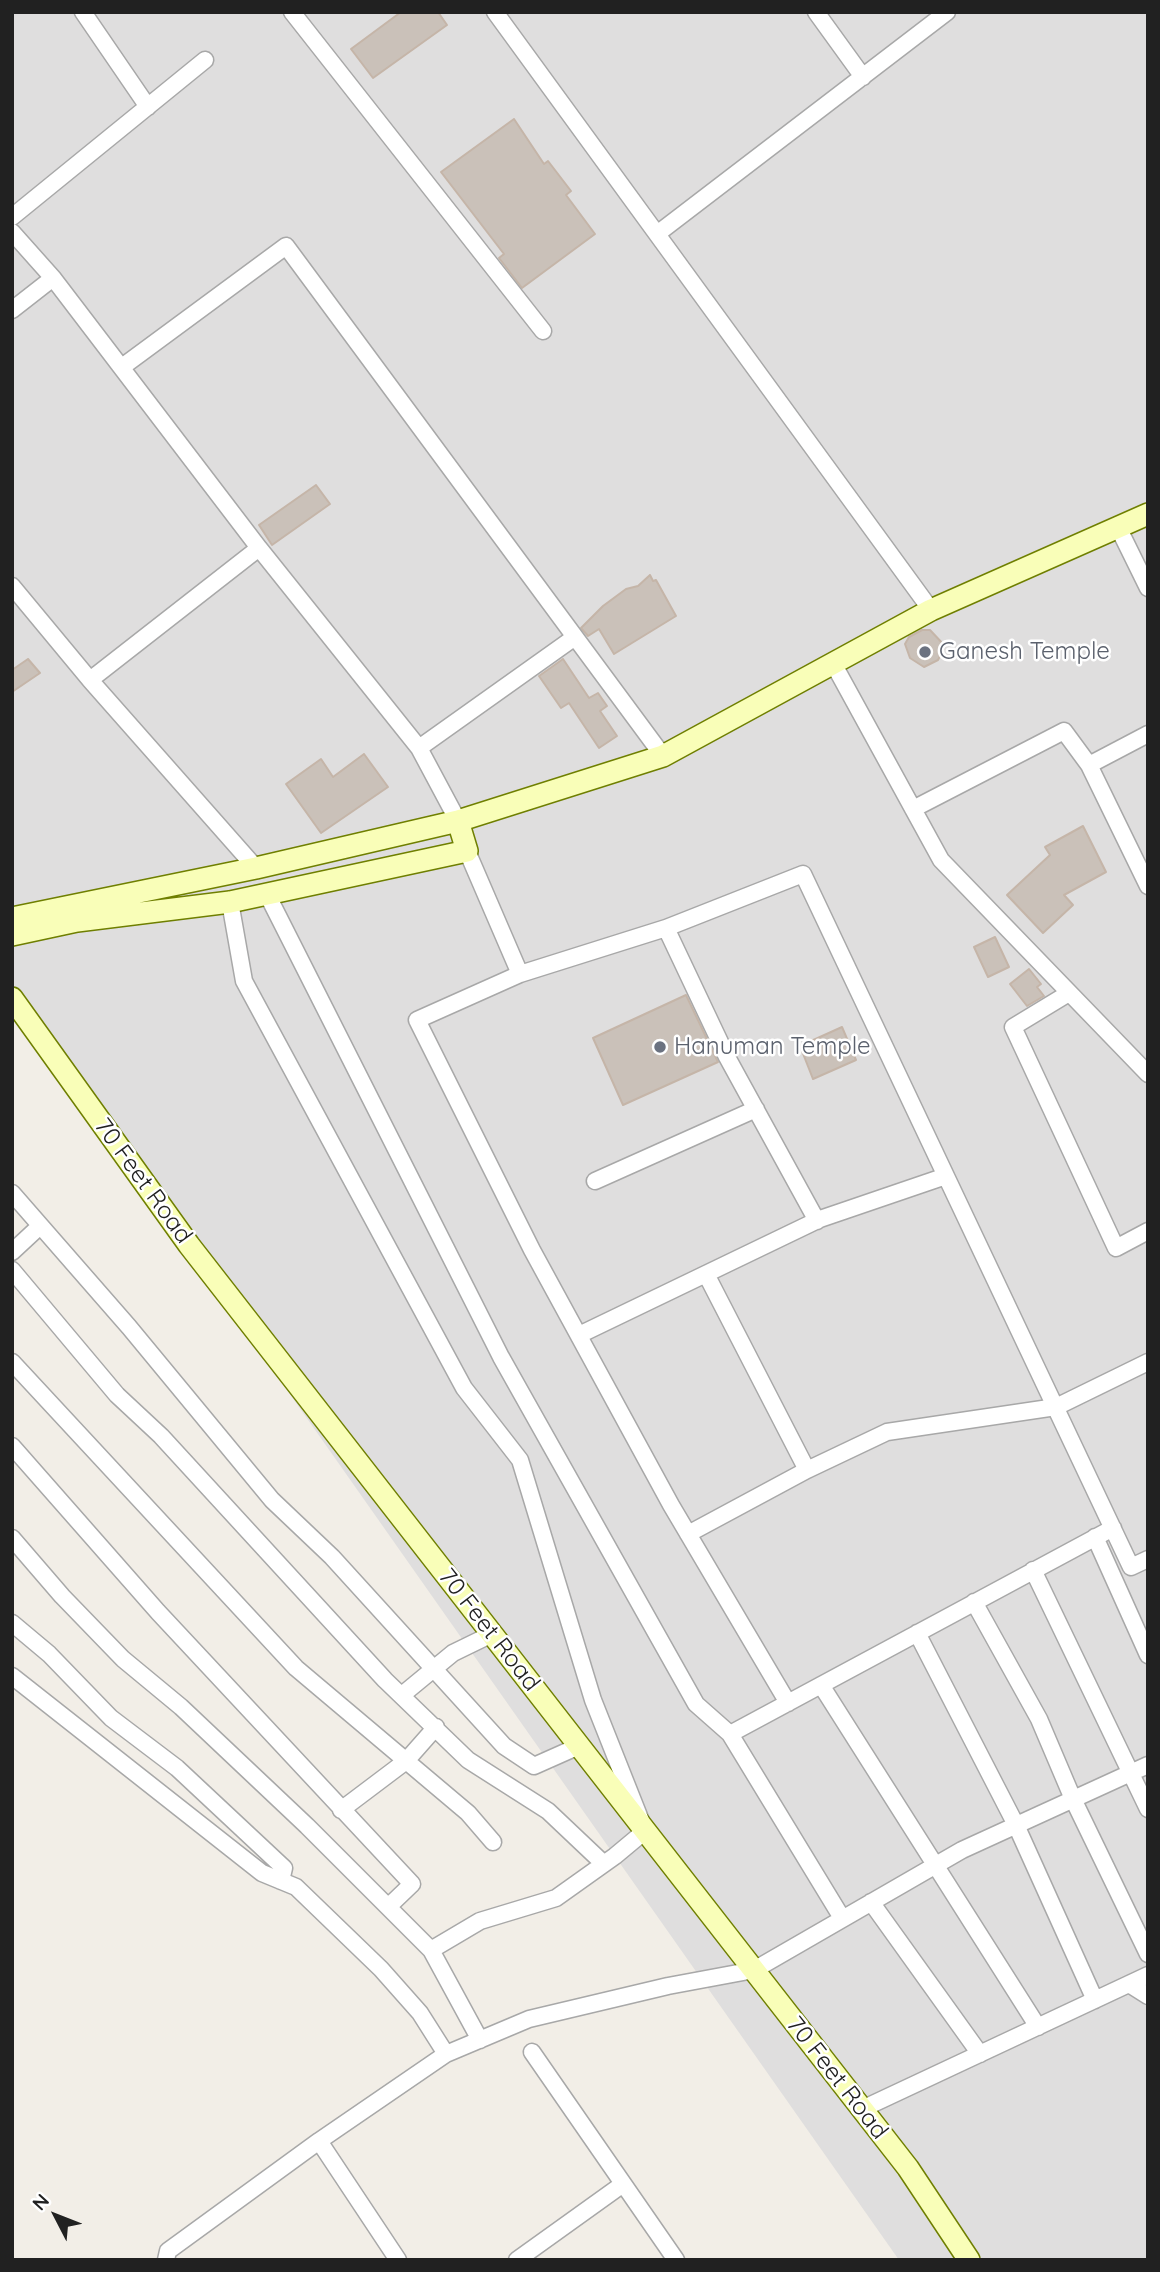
<!DOCTYPE html>
<style>
body{margin:0}
#map{position:relative;width:1160px;height:2272px;overflow:hidden;background:#f2eee7;font-family:Quicksand,sans-serif}
canvas{display:block}
.frame{position:absolute;inset:0;border:14px solid #212121;pointer-events:none}
.north{position:absolute;left:21px;top:2181px;width:70px;height:70px;-webkit-text-stroke:5px #fff;paint-order:stroke;rotate:312deg;font-size:19px;font-weight:700;line-height:28px;text-align:center;color:#212121}
.north::after{content:'';display:block;margin:auto;width:24px;height:32px;background:#212121;clip-path:polygon(50% 0,100% 100%,50% 72%,0 100%)}
</style>
<div id="map">
<canvas width="1160" height="2272"></canvas>
<div class="frame"></div>
<div class="north">N</div>
</div>
<script>
const g = document.querySelector('canvas').getContext('2d');
g.lineJoin = 'round';
function fillPath(path, color) {
  g.fillStyle = color;
  g.fill(path, 'evenodd');
}
function toPath(rows) {
  const path = new Path2D();
  for (const r of rows) {
    path.moveTo(r[0], r[1]);
    for (let i = 2; i < r.length; i += 2) path.lineTo(r[i], r[i + 1]);
  }
  return path;
}
function trace(path, color, width, dash) {
  g.strokeStyle = color;
  g.lineWidth = width;
  g.lineCap = dash ? 'butt' : 'round';
  g.setLineDash(dash || []);
  g.stroke(path);
}
function write(font, color, halo, rows, align = 'center') {
  g.font = font + ' Quicksand,sans-serif';
  g.lineWidth = 5;
  g.setLineDash([]);
  g.textBaseline = 'middle';
  g.strokeStyle = halo;
  g.fillStyle = color;
  for (const [text, x, y, turn = 0] of rows) {
    g.save();
    g.translate(x, y);
    g.rotate((+turn || 0) * Math.PI / 180);
    g.textAlign = isNaN(turn) ? turn : align;
    if (halo) g.strokeText(text, 0, 0);
    g.fillText(text, 0, 0);
    g.restore();
  }
}
const residential = toPath([
 [12,12,1148,12,1148,2260,899,2260,12,999],
 [338,866,267,894,263,891]
]);
const building = toPath([
 [401,12,438,12,447,25,373,78,351,49,401,12],
 [514,119,544,164,548,161,571,191,566,195,595,234,522,288,499,258,504,254,441,172,514,119],
 [316,485,330,504,272,545,259,525,316,485],
 [650,575,653,581,656,580,676,616,614,654,599,629,588,636,581,628,603,606,626,589,638,586,650,575],
 [922,630,930,630,945,646,938,660,924,667,910,658,905,644,909,637,922,630],
 [28,659,40,673,12,692,12,670,28,659],
 [563,659,589,698,598,693,607,706,600,711,617,736,599,748,569,703,561,708,539,676,563,659],
 [364,754,388,787,321,833,286,784,321,759,333,777,364,754],
 [1083,826,1106,872,1064,895,1073,905,1043,933,1007,895,1050,855,1045,847,1083,826],
 [995,937,1009,967,988,977,974,947,995,937],
 [1029,969,1041,984,1037,987,1044,996,1027,1006,1010,984,1029,969],
 [686,995,718,1062,623,1105,593,1038,686,995],
 [842,1027,856,1060,813,1079,800,1046,842,1027]
]);
const street = toPath([
 [83,12,148,107],
 [292,12,543,331],
 [495,12,931,610],
 [816,12,863,77],
 [12,217,205,60],
 [12,232,53,278,259,548,419,748,458,821],
 [657,234,947,12],
 [12,310,53,278],
 [122,367,286,246,663,756],
 [1118,527,1148,588],
 [12,586,90,680,256,868],
 [833,663,941,860,1148,1074],
 [90,680,259,548],
 [419,748,575,637],
 [1089,765,1148,886],
 [913,809,1064,731,1089,765,1148,734],
 [467,851,520,974,417,1020,532,1250,671,1505,788,1703],
 [267,894,501,1357,696,1704,730,1734],
 [230,902,244,981,464,1388,520,1460,593,1700,645,1831,615,1856,556,1898,480,1921,431,1950],
 [520,974,666,928],
 [1069,993,1013,1027,1116,1248,1148,1231],
 [595,1181,756,1109],
 [12,1193,129,1327,272,1500,332,1557,504,1746,534,1766,579,1746],
 [817,1221,727,1057,666,928,803,874,1131,1567,1148,1559],
 [12,1252,40,1226],
 [12,1270,117,1395,161,1436,385,1680,468,1760,548,1811,604,1864],
 [706,1274,807,1470],
 [579,1335,820,1219,946,1176],
 [12,1362,296,1668,468,1813,493,1842],
 [12,1446,158,1612,412,1884,388,1907],
 [688,1534,807,1470,887,1432,1056,1407,1148,1362],
 [1095,1537,1148,1655],
 [12,1538,62,1596,123,1659,181,1707,307,1826,431,1950,480,2040],
 [1033,1570,1148,1809],
 [974,1602,1039,1719,1073,1799,1148,1954],
 [12,1623,49,1654,111,1718,177,1768,284,1868,281,1881],
 [917,1633,1016,1825,1095,2000],
 [12,1676,262,1873,296,1887,381,1969,420,2013,446,2054],
 [821,1685,1038,2027],
 [402,1695,453,1653,492,1634],
 [341,1810,406,1761,436,1727],
 [871,1902,980,2054],
 [842,1918,730,1734,1113,1528],
 [1129,1984,1148,1996],
 [532,2052,676,2260],
 [862,2109,1148,1975],
 [319,2141,446,2054,529,2019,668,1986,754,1970,962,1850,1148,1765],
 [166,2260,168,2251,319,2141,398,2260],
 [517,2260,623,2184]
]);
const secondary = toPath([
 [12,918,256,868,458,821,663,756,931,610,1148,514],
 [12,935,77,921,230,902,467,851,458,821],
 [12,998,189,1245,908,2168,969,2260]
]);
const markers = [
 [925,652,7,"#6b7280"],
 [660,1047,7,"#6b7280"]
];
const worshipNames = [
 ["Ganesh Temple",939,652],
 ["Hanuman Temple",674,1047]
];
const streetNames = [
 ["70 Feet Road",143,1181,54],
 ["70 Feet Road",489,1630,52],
 ["70 Feet Road",837,2078,52]
];
fillPath(residential, '#dfdede');
fillPath(building, '#cac1b9');
trace(building, '#c5b5a8', 2);
trace(street, '#a8a8a8', 19);
trace(secondary, '#6f7f00', 24);
trace(street, '#fff', 16);
trace(secondary, '#f9feb8', 21);
for (const [x, y, r, color] of markers) {
  const dot = new Path2D();
  dot.arc(x, y, r, 0, 2 * Math.PI);
  g.fillStyle = color;
  g.fill(dot);
  trace(dot, '#fff', 2.5);
}
write('24px', '#5b616d', '#fff', worshipNames, 'left');
write('24px', '#212121', '#fff', streetNames);
</script>
